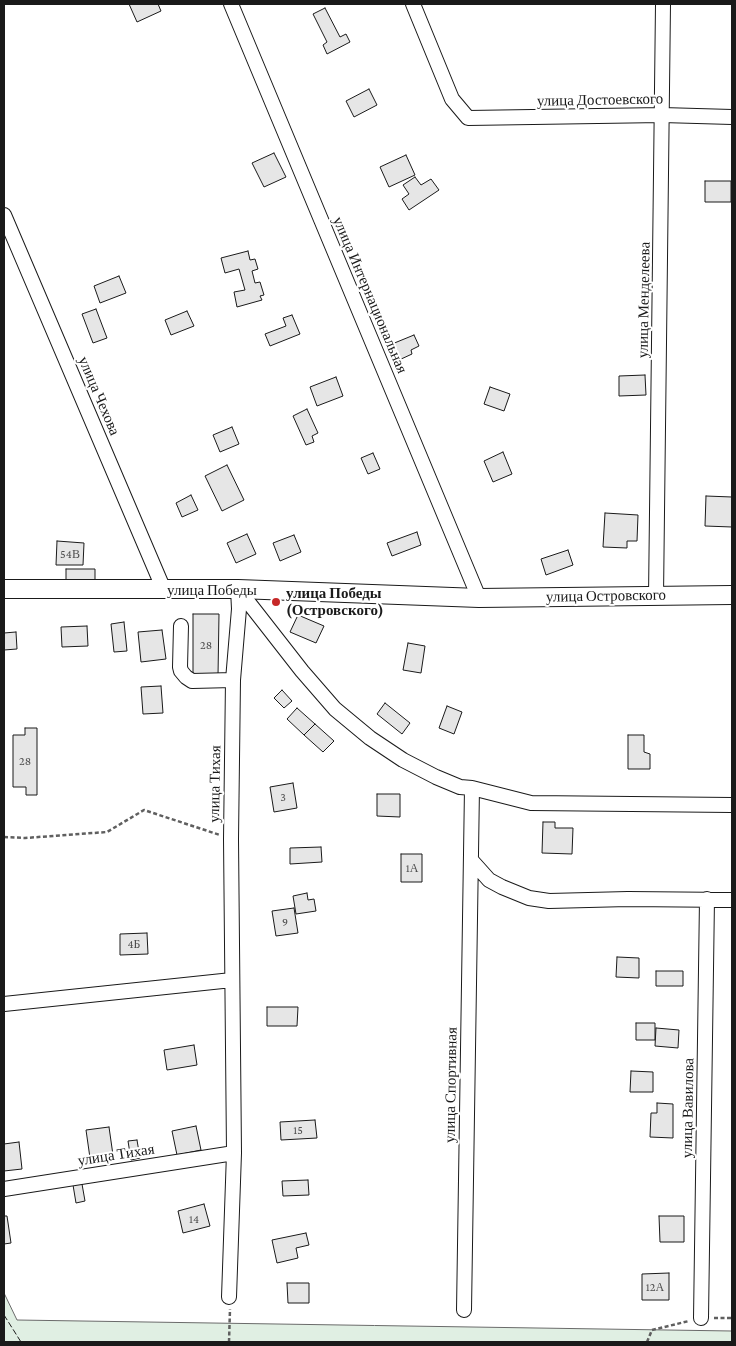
<!DOCTYPE html>
<meta charset="utf-8">
<style>
body{margin:0}
#map{position:relative;width:736px;height:1346px;overflow:hidden;background:#fff;font-family:"Crimson Pro",serif}
canvas{display:block}
.frame{position:absolute;inset:0;border:5px solid #1a1a1a;pointer-events:none}
</style>
<div id="map">
<canvas width="736" height="1346"></canvas>
<div class="frame"></div>
</div>
<script>
const g = document.querySelector('canvas').getContext('2d');
g.lineJoin = 'round';
function fillPath(path, color) {
  g.fillStyle = color;
  g.fill(path, 'evenodd');
}
function toPath(rows) {
  const path = new Path2D();
  for (const r of rows) {
    path.moveTo(r[0], r[1]);
    for (let i = 2; i < r.length; i += 2) path.lineTo(r[i], r[i + 1]);
  }
  return path;
}
function trace(path, color, width, dash) {
  g.strokeStyle = color;
  g.lineWidth = width;
  g.lineCap = dash ? 'butt' : 'round';
  g.setLineDash(dash || []);
  g.stroke(path);
}
function write(font, color, halo, rows, align = 'center') {
  g.font = font + ' "Crimson Pro",serif';
  g.lineWidth = 4;
  g.setLineDash([]);
  g.textBaseline = 'middle';
  g.strokeStyle = halo;
  g.fillStyle = color;
  for (const [text, x, y, turn = 0] of rows) {
    g.save();
    g.translate(x, y);
    g.rotate((+turn || 0) * Math.PI / 180);
    g.textAlign = isNaN(turn) ? turn : align;
    if (halo) g.strokeText(text, 0, 0);
    g.fillText(text, 0, 0);
    g.restore();
  }
}
const green = toPath([
 [4,1293,17,1320,732,1331,732,1342,4,1342,4,1293]
]);
const building = toPath([
 [129,4,158,4,161,11,137,22,129,4],
 [325,8,340,37,346,34,350,42,327,54,323,45,327,42,313,14,325,8],
 [369,89,377,105,354,117,346,101,369,89],
 [274,153,286,177,264,187,252,163,274,153],
 [406,155,415,175,389,187,380,167,406,155],
 [415,177,421,185,431,179,439,190,409,210,402,199,409,194,403,185,415,177],
 [705,181,731,181,731,202,705,202,705,181],
 [248,251,250,260,255,259,258,269,252,271,255,283,260,282,264,295,260,296,262,300,237,307,234,292,245,290,239,269,225,273,221,258,248,251],
 [119,276,126,293,100,303,94,286,119,276],
 [96,309,107,338,93,343,82,314,96,309],
 [187,311,194,326,171,335,165,320,187,311],
 [292,315,300,334,270,346,265,334,286,326,283,318,292,315],
 [414,335,419,346,411,350,412,354,399,360,392,344,414,335],
 [645,375,646,395,619,396,619,376,645,375],
 [336,377,343,396,317,406,310,387,336,377],
 [490,387,510,394,504,411,484,404,490,387],
 [307,409,318,433,312,436,314,442,306,445,293,416,307,409],
 [232,427,239,444,220,452,213,435,232,427],
 [503,452,512,474,493,482,484,461,503,452],
 [373,453,380,469,368,474,361,458,373,453],
 [227,465,244,500,222,511,205,476,227,465],
 [191,495,198,510,182,517,176,503,191,495],
 [706,496,732,497,732,527,705,526,706,496],
 [605,513,638,515,637,541,627,541,627,548,603,547,605,513],
 [417,532,421,545,392,556,387,543,417,532],
 [247,534,256,554,236,563,227,543,247,534],
 [294,535,301,552,280,561,273,543,294,535],
 [57,541,84,543,83,565,56,565,57,541],
 [568,550,573,565,546,575,541,559,568,550],
 [66,569,95,569,95,580,66,580,66,569],
 [193,614,219,614,218,676,193,676,193,614],
 [298,615,324,626,316,643,290,632,298,615],
 [124,622,127,651,114,652,111,624,124,622],
 [87,626,88,646,62,647,61,627,87,626],
 [162,630,166,659,141,662,138,632,162,630],
 [16,632,17,649,4,650,4,633,16,632],
 [408,643,425,646,421,673,403,670,408,643],
 [161,686,163,713,143,714,141,687,161,686],
 [282,690,292,701,284,708,274,698,282,690],
 [385,703,410,723,402,734,377,714,385,703],
 [447,706,462,712,454,734,439,728,447,706],
 [297,708,315,724,304,735,287,719,297,708],
 [315,724,334,741,323,752,304,735,315,724],
 [25,728,37,728,37,795,26,795,26,787,13,787,13,735,25,735,25,728],
 [628,735,644,735,644,752,650,754,650,769,628,769,628,735],
 [293,783,297,808,274,812,270,787,293,783],
 [377,794,400,794,400,817,377,816,377,794],
 [543,822,555,822,555,828,573,828,572,854,542,853,543,822],
 [321,847,322,862,290,864,290,848,321,847],
 [401,854,422,854,422,882,401,882,401,854],
 [307,893,308,900,314,899,316,911,296,914,293,896,307,893],
 [294,908,298,933,276,936,272,911,294,908],
 [147,933,148,954,120,955,120,934,147,933],
 [617,957,639,958,639,978,616,977,617,957],
 [656,971,683,971,683,986,656,986,656,971],
 [267,1007,298,1007,297,1026,267,1026,267,1007],
 [636,1023,655,1023,655,1040,636,1040,636,1023],
 [656,1028,679,1030,678,1048,655,1046,656,1028],
 [194,1045,197,1065,167,1070,164,1050,194,1045],
 [631,1071,653,1072,653,1092,630,1092,631,1071],
 [657,1103,673,1104,673,1138,650,1137,651,1113,657,1113,657,1103],
 [315,1120,317,1138,281,1140,280,1122,315,1120],
 [196,1126,201,1150,177,1155,172,1131,196,1126],
 [109,1127,113,1155,90,1158,86,1130,109,1127],
 [137,1140,140,1158,131,1160,128,1141,137,1140],
 [19,1142,22,1169,4,1171,4,1144,19,1142],
 [308,1180,309,1195,283,1196,282,1181,308,1180],
 [82,1184,85,1201,76,1203,73,1185,82,1184],
 [204,1204,210,1226,183,1233,178,1211,204,1204],
 [4,1216,7,1216,11,1243,4,1244,4,1216],
 [659,1216,684,1216,684,1242,660,1242,659,1216],
 [306,1233,309,1245,296,1248,298,1258,277,1263,272,1240,306,1233],
 [669,1273,669,1300,642,1300,642,1274,669,1273],
 [287,1283,309,1283,309,1303,288,1303,287,1283]
]);
const path = toPath([
 [4,837,25,838,107,832,144,810,220,835],
 [714,1318,732,1318],
 [229,1342,230,1309],
 [647,1342,652,1330,689,1321]
]);
const minor = toPath([
 [231,4,479,598],
 [413,4,452,99,468,118,662,115,732,117],
 [4,215,164,590],
 [238,589,302,671,335,709,370,738,403,760,436,777,460,787,472,788,464,1310],
 [656,596,663,4],
 [181,626,180,667,181,671,186,677,192,681,233,680],
 [472,788,531,803,732,805],
 [472,861,489,880,502,887,529,898,549,901,628,899,732,900],
 [4,1004,232,980],
 [4,1189,234,1153],
 [229,1297,234,1153,231,839,233,680,239,609,238,589],
 [701,1318,707,899]
]);
const major = toPath([
 [4,589,238,589,479,598,732,595]
]);
const fence = toPath([
 [4,1315,21,1342]
]);
const markers = [
 [276,602,5,"#c62828"]
];
const numberNames = [
 ["54В",70,554],
 ["28",206,645],
 ["28",25,761],
 ["3",283,797],
 ["1А",412,868],
 ["9",285,922],
 ["4Б",134,944],
 ["15",298,1130],
 ["14",194,1219],
 ["12А",655,1287]
];
const streetNames = [
 ["улица Достоевского",600,100,-1],
 ["улица Интернациональная",370,295,67],
 ["улица Менделеева",644,300,-89],
 ["улица Чехова",99,396,67],
 ["улица Победы",212,590],
 ["улица Островского",606,596,-1],
 ["улица Тихая",215,784,-89],
 ["улица Спортивная",451,1085,-89],
 ["улица Вавилова",688,1108,-89],
 ["улица Тихая",116,1155,-9]
];
const poiNames = [
 ["улица Победы",286,593],
 ["(Островского)",286,610]
];
fillPath(green, '#e0efe3');
trace(green, '#6a6a6a', 1);
fillPath(building, '#e6e6e6');
trace(building, '#1a1a1a', 1);
trace(minor, '#1a1a1a', 16);
trace(major, '#1a1a1a', 20);
trace(path, '#5f5f5f', 2.5, [4, 2.5]);
trace(minor, '#fff', 14);
trace(major, '#fff', 18);
trace(fence, '#1a1a1a', 1, [6, 2.5]);
for (const [x, y, r, color] of markers) {
  const dot = new Path2D();
  dot.arc(x, y, r, 0, 2 * Math.PI);
  g.fillStyle = color;
  g.fill(dot);
  trace(dot, '#fff', 2);
}
write('12px', '#4d4d4d', null, numberNames);
write('15px', '#1a1a1a', '#fff', streetNames);
write('bold 15px', '#1a1a1a', '#fff', poiNames, 'left');
</script>
